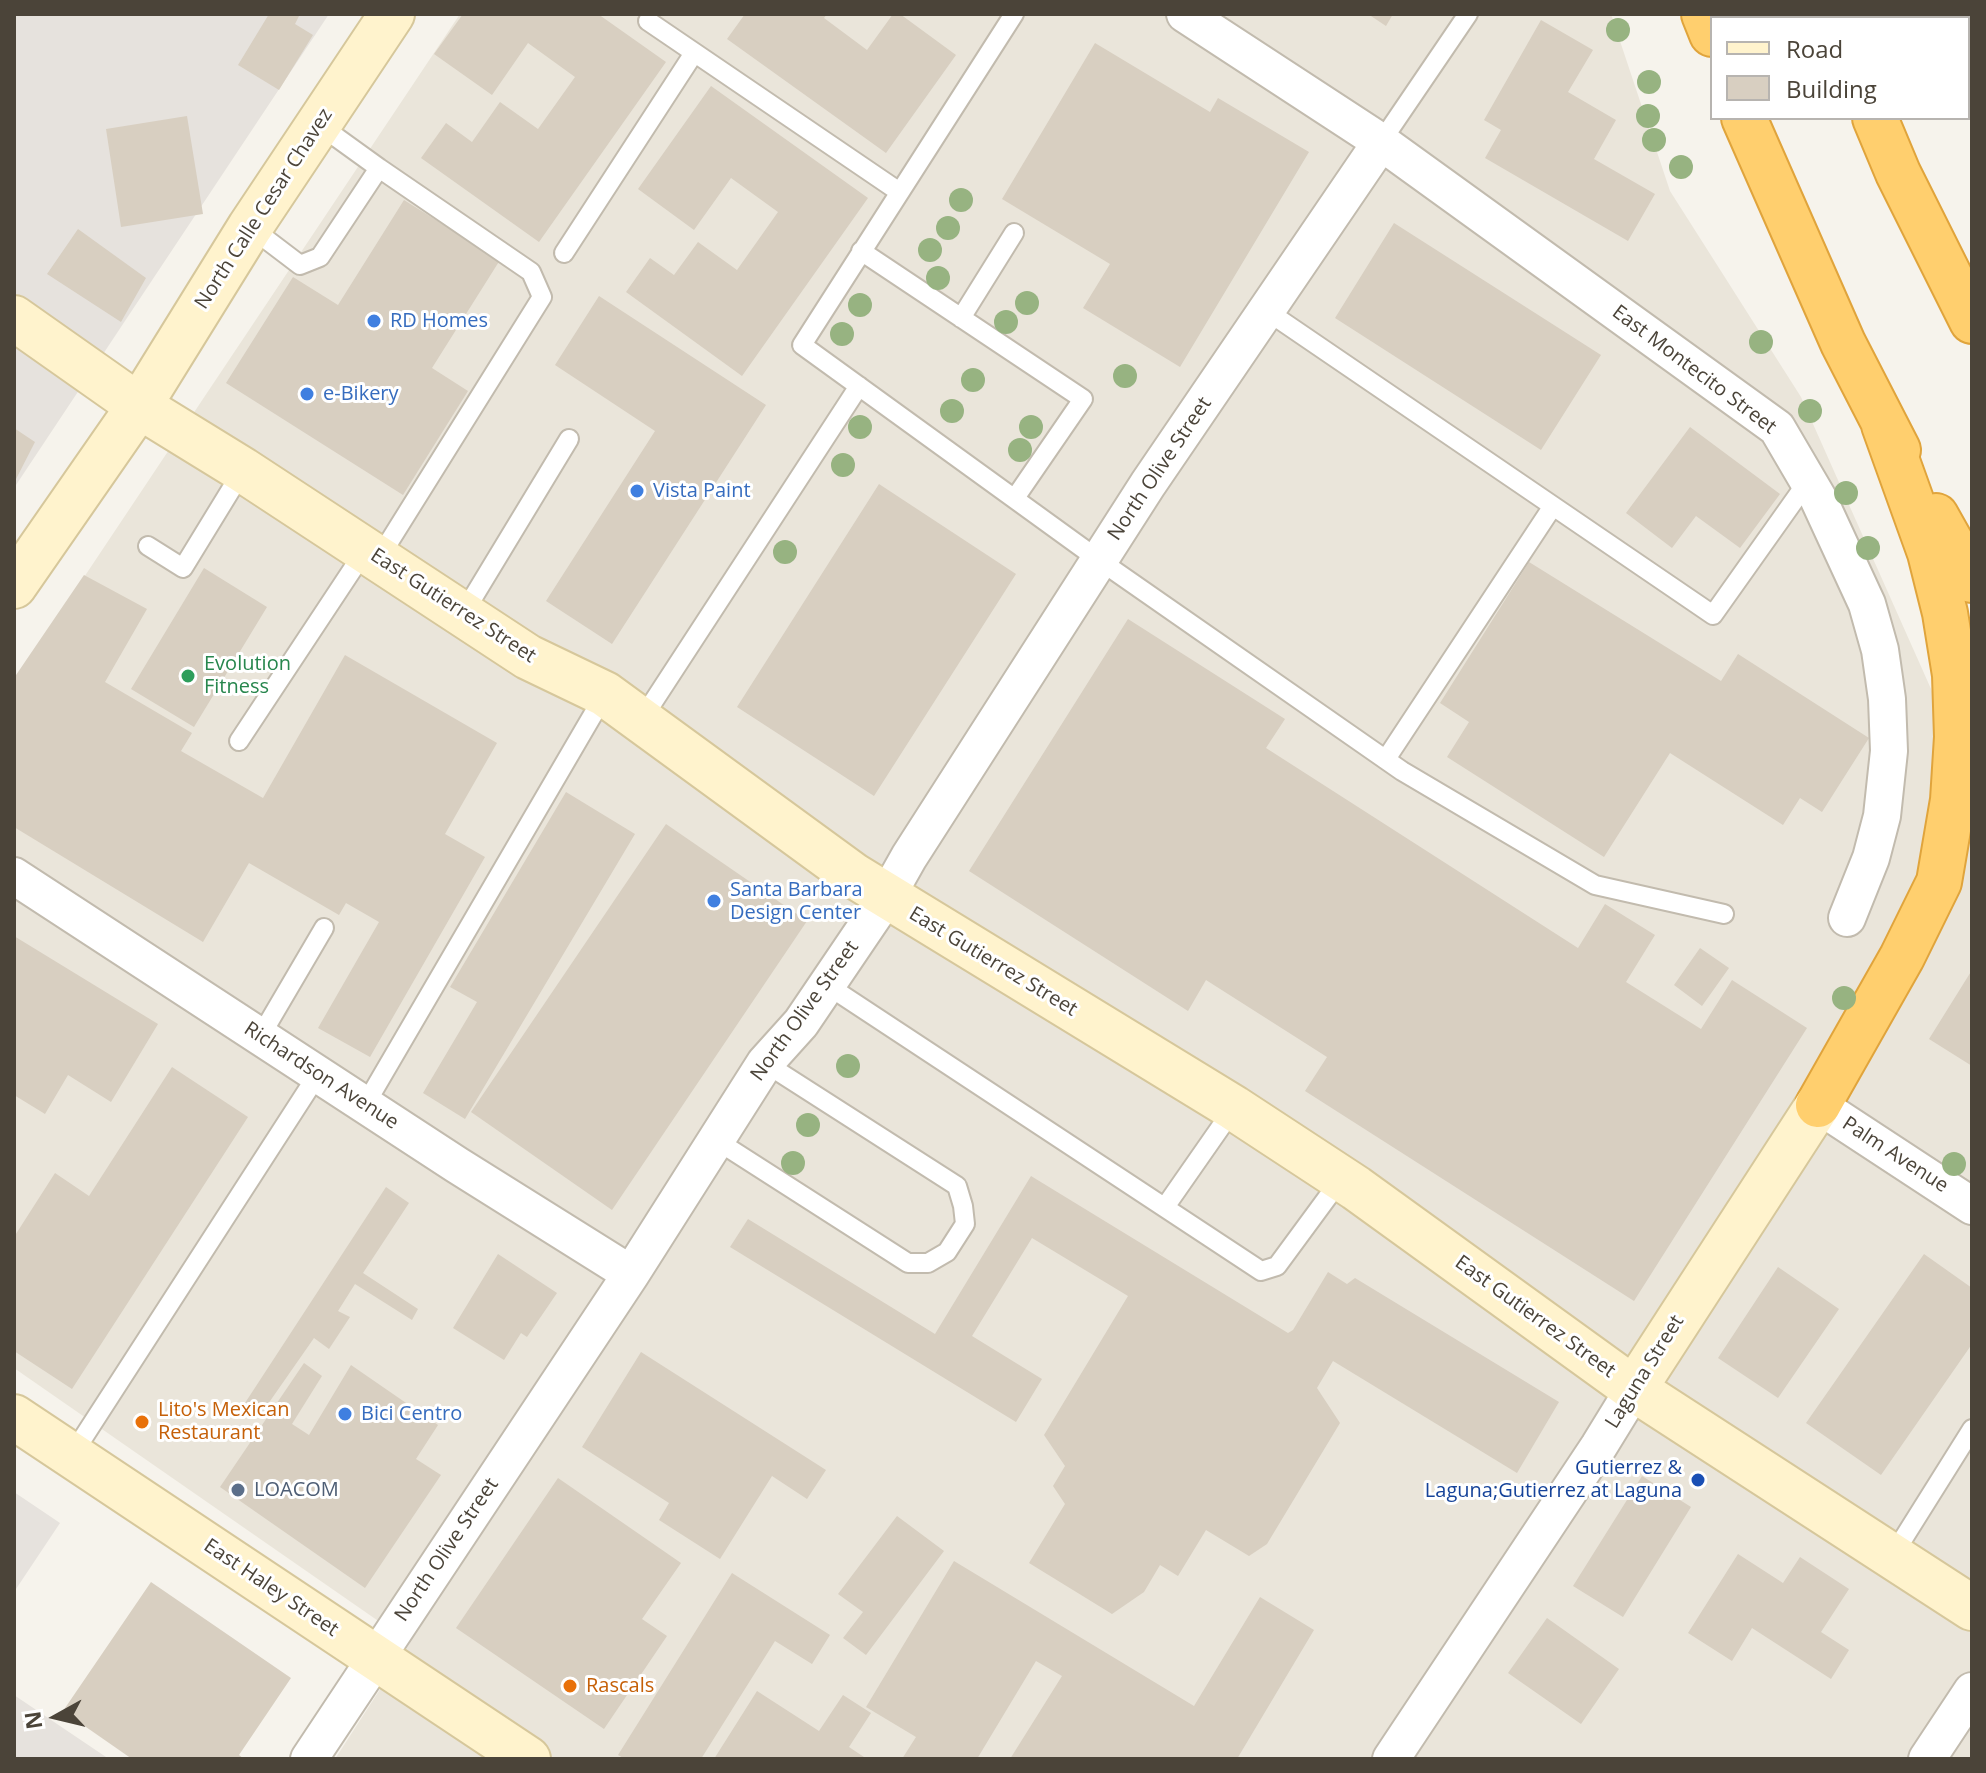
<!DOCTYPE html>
<style>
body{margin:0}
#map{position:relative;width:1986px;height:1773px;overflow:hidden;background:#f6f3ec;font-family:"Open Sans",sans-serif}
canvas{display:block}
.frame{position:absolute;inset:0;border:16px solid #4b4439;pointer-events:none}
.legend{position:absolute;left:1710px;top:16px;width:260px;height:104px;box-sizing:border-box;background:#fff;border:2px solid #b7b4b0;margin:0;padding:10px 14px;list-style:none;font-size:24px;color:#4b4439}
.legend li{display:flex;align-items:center;gap:16px;height:40px}
.legend b{width:40px;border:2px solid #b7b4b0}
.north{position:absolute;left:16px;top:1677px;width:80px;height:80px;-webkit-text-stroke:6px #fff;paint-order:stroke;rotate:262deg;font-size:22px;font-weight:700;line-height:32px;text-align:center;color:#4b4439}
.north::after{content:'';display:block;margin:auto;width:28px;height:36px;background:#4b4439;clip-path:polygon(50% 0,100% 100%,50% 72%,0 100%)}
</style>
<div id="map">
<canvas width="1986" height="1773"></canvas>
<div class="frame"></div>
<ul class="legend">
<li><b style="height:10px;background:#fff3cd"></b>Road</li>
<li><b style="height:22px;background:#d8cfc1"></b>Building</li>
</ul>
<div class="north">N</div>
</div>
<script>
const g = document.querySelector('canvas').getContext('2d');
g.lineJoin = 'round';
function fillPath(path, color) {
  g.fillStyle = color;
  g.fill(path, 'evenodd');
}
function toPath(rows) {
  const path = new Path2D();
  for (const r of rows) {
    path.moveTo(r[0], r[1]);
    for (let i = 2; i < r.length; i += 2) path.lineTo(r[i], r[i + 1]);
  }
  return path;
}
function trace(path, color, width, dash) {
  g.strokeStyle = color;
  g.lineWidth = width;
  g.lineCap = dash ? 'butt' : 'round';
  g.setLineDash(dash || []);
  g.stroke(path);
}
function write(font, color, halo, rows, align = 'center') {
  g.font = font + ' "Open Sans",sans-serif';
  g.lineWidth = 6;
  g.setLineDash([]);
  g.textBaseline = 'middle';
  g.strokeStyle = halo;
  g.fillStyle = color;
  for (const [text, x, y, turn = 0] of rows) {
    g.save();
    g.translate(x, y);
    g.rotate((+turn || 0) * Math.PI / 180);
    g.textAlign = isNaN(turn) ? turn : align;
    if (halo) g.strokeText(text, 0, 0);
    g.fillText(text, 0, 0);
    g.restore();
  }
}
const residential = toPath([
 [460,14,1611,14,1670,191,1801,397,1972,781,1972,1759,335,1759,410,1643,14,1368,14,682]
]);
const industrial = toPath([
 [14,14,329,14,14,488],
 [14,1492,60,1523,14,1592],
 [14,1695,109,1759,14,1759]
]);
const building = toPath([
 [269,14,300,14,295,24,313,35,279,90,238,65],
 [463,14,598,14,666,62,539,242,421,158,446,123,472,142,500,102,538,129,575,77,528,43,492,95,434,54],
 [745,14,827,14,824,18,867,50,893,14,900,14,956,55,886,153,727,39],
 [1368,14,1393,14,1386,26],
 [1541,20,1593,50,1568,92,1616,120,1594,159,1655,194,1628,241,1485,158,1501,130,1484,120],
 [1095,43,1210,112,1218,98,1309,152,1180,367,1083,308,1110,264,1002,199],
 [711,86,868,198,742,376,626,292,650,258,674,275,698,242,737,270,778,212,731,178,694,230,638,189],
 [187,116,203,214,121,227,106,129],
 [404,200,500,260,432,368,468,391,403,495,226,383,293,277,338,305],
 [1394,223,1601,355,1541,450,1335,318],
 [78,229,146,278,121,322,47,274],
 [599,296,766,405,612,644,546,601,655,431,555,365],
 [1690,427,1780,494,1740,548,1696,516,1672,548,1626,513],
 [14,428,35,442,14,483],
 [879,484,1016,574,874,796,737,707],
 [1529,562,1721,681,1738,654,1869,738,1822,812,1800,798,1783,825,1670,753,1604,857,1447,757,1469,722,1440,703],
 [204,568,267,607,194,727,131,689],
 [84,575,147,609,105,682,192,733,181,751,263,798,345,655,497,743,445,834,485,857,370,1057,318,1028,379,922,346,903,339,915,249,863,203,942,14,827,14,678],
 [1128,619,1285,719,1266,748,1578,948,1605,904,1655,935,1626,982,1701,1029,1732,980,1807,1028,1634,1301,1305,1091,1327,1057,1206,980,1188,1011,969,871],
 [566,792,635,834,465,1119,423,1093,477,1002,450,987],
 [666,824,807,921,612,1210,471,1112],
 [14,936,158,1024,111,1102,68,1075,45,1114,14,1095],
 [1700,948,1729,968,1702,1006,1674,985],
 [1972,970,1972,1066,1929,1039],
 [172,1067,248,1117,72,1389,14,1351,14,1237,55,1173,89,1196],
 [1031,1176,1288,1333,1293,1330,1328,1272,1347,1284,1355,1278,1559,1402,1517,1473,1333,1361,1317,1388,1340,1423,1267,1544,1249,1556,1206,1530,1178,1576,1160,1565,1144,1592,1112,1614,1029,1563,1065,1504,1053,1486,1065,1466,1044,1435,1128,1296,1032,1238,972,1336,1042,1379,1016,1422,730,1247,748,1219,935,1334],
 [386,1187,409,1203,363,1273,418,1309,412,1320,355,1284,338,1311,350,1317,329,1349,314,1338,261,1414,245,1403],
 [498,1254,557,1293,527,1337,521,1333,504,1360,453,1328],
 [1924,1254,1972,1288,1972,1344,1881,1475,1806,1423],
 [1778,1267,1839,1309,1778,1398,1718,1358],
 [641,1352,826,1470,807,1499,772,1476,720,1559,659,1520,669,1503,582,1447],
 [304,1363,322,1376,292,1424,309,1435,351,1365,438,1425,416,1459,441,1475,365,1588,220,1487],
 [1642,1476,1691,1507,1623,1617,1573,1586],
 [558,1478,681,1563,642,1619,667,1636,604,1729,456,1628],
 [897,1516,944,1551,866,1655,843,1638,863,1612,838,1594],
 [1738,1554,1783,1583,1800,1557,1849,1589,1821,1632,1849,1650,1831,1679,1752,1628,1732,1661,1688,1633],
 [954,1561,1194,1706,1260,1597,1314,1630,1237,1759,1010,1759,1062,1676,1036,1661,977,1759,902,1759,916,1737,866,1707],
 [732,1573,830,1635,812,1664,775,1641,701,1759,625,1759,618,1755],
 [151,1582,291,1678,239,1755,244,1759,132,1759,63,1711],
 [1547,1618,1619,1669,1581,1724,1508,1673],
 [757,1691,819,1731,843,1695,871,1713,849,1747,867,1759,714,1759]
]);
const lane = toPath([
 [1014,14,802,345,1099,560,1402,771,1595,885,1724,914],
 [648,21,898,191],
 [1381,142,1468,14],
 [250,227,300,265,320,257,379,168,318,124],
 [861,251,1083,399,1015,498],
 [564,253,694,53],
 [1267,311,1713,615,1808,481],
 [961,318,1014,233],
 [148,546,183,568,243,470],
 [379,558,542,297,531,272,379,168],
 [463,614,569,439],
 [642,719,859,386],
 [239,741,366,549],
 [1386,759,1553,506],
 [827,985,1261,1271,1277,1266,1341,1179],
 [260,1037,324,928],
 [365,1105,605,694],
 [716,1140,908,1263,928,1263,947,1252,965,1224,963,1206,957,1186,765,1063],
 [1165,1207,1234,1108],
 [72,1455,318,1074],
 [1893,1555,1972,1429]
]);
const street = toPath([
 [1185,14,1381,142,1777,428,1818,498,1867,604,1880,650,1887,699,1889,751,1882,816,1871,858,1847,918],
 [14,876,457,1165,631,1274],
 [1818,1105,1972,1206],
 [309,1759,631,1274,765,1063,801,1023,887,896,909,857,1148,484,1381,142],
 [1391,1759,1599,1446,1634,1389],
 [1927,1759,1972,1691]
]);
const secondary = toPath([
 [14,318,139,406,243,470,528,657,605,694,853,875,1234,1108,1356,1188,1634,1389,1972,1608],
 [14,586,139,406,250,227,392,14],
 [1634,1389,1818,1105],
 [14,1417,528,1759]
]);
const highway = toPath([
 [1704,14,1712,34],
 [1832,14,1834,18],
 [1940,14,1942,18],
 [1968,79,1972,89],
 [1744,118,1843,343,1898,450],
 [1875,118,1898,173,1972,321],
 [1936,516,1972,580],
 [1818,1105,1902,957,1939,882,1953,800,1957,737,1955,675,1945,613,1930,553,1884,425]
]);
const trees = [
 [1618,30],
 [1649,82],
 [1648,116],
 [1654,140],
 [1681,167],
 [961,200],
 [948,228],
 [930,250],
 [938,278],
 [1027,303],
 [860,305],
 [1006,322],
 [842,334],
 [1761,342],
 [1125,376],
 [973,380],
 [952,411],
 [1810,411],
 [860,427],
 [1031,427],
 [1020,450],
 [843,465],
 [1846,493],
 [1868,548],
 [785,552],
 [1844,998],
 [848,1066],
 [808,1125],
 [793,1163],
 [1954,1164]
];
const markers = [
 [374,321,8,"#3f7fe0"],
 [307,394,8,"#3f7fe0"],
 [637,491,8,"#3f7fe0"],
 [188,676,8,"#2e9e5b"],
 [714,901,8,"#3f7fe0"],
 [345,1414,8,"#3f7fe0"],
 [142,1422,8,"#e8710a"],
 [1698,1480,8,"#1a4fb4"],
 [238,1490,8,"#5c6f8a"],
 [570,1686,8,"#e8710a"]
];
const streetNames = [
 ["North Calle Cesar Chavez",264,209,-57],
 ["East Montecito Street",1694,370,37],
 ["North Olive Street",1160,469,-56],
 ["East Gutierrez Street",453,606,33],
 ["East Gutierrez Street",993,962,31],
 ["North Olive Street",805,1011,-54],
 ["Richardson Avenue",321,1076,33],
 ["Palm Avenue",1895,1155,33],
 ["East Gutierrez Street",1535,1317,36],
 ["Laguna Street",1645,1372,-58],
 ["North Olive Street",447,1550,-56],
 ["East Haley Street",271,1588,34]
];
const shopNames = [
 ["RD Homes",390,321],
 ["e-Bikery",323,394],
 ["Vista Paint",653,491],
 ["Santa Barbara",730,890],
 ["Design Center",730,913],
 ["Bici Centro",361,1414]
];
const leisureNames = [
 ["Evolution",204,664],
 ["Fitness",204,687]
];
const foodNames = [
 ["Lito's Mexican",158,1410],
 ["Restaurant",158,1433],
 ["Rascals",586,1686]
];
const transitNames = [
 ["Gutierrez &",1682,1468],
 ["Laguna;Gutierrez at Laguna",1682,1491]
];
const serviceNames = [
 ["LOACOM",254,1490]
];
fillPath(residential, '#eae5da');
fillPath(industrial, '#e6e2dd');
fillPath(building, '#d8cfc1');
trace(lane, '#c2bbae', 22);
trace(street, '#c2bbae', 40);
trace(secondary, '#d6c79b', 48);
trace(highway, '#e0a43c', 48);
trace(lane, '#fff', 18);
trace(street, '#fff', 36);
trace(secondary, '#fff3cd', 44);
trace(highway, '#ffcf6e', 44);
g.fillStyle = '#97b381';
for (const [x, y] of trees) {
  g.beginPath();
  g.arc(x, y, 12, 0, 2 * Math.PI);
  g.fill();
}
for (const [x, y, r, color] of markers) {
  const dot = new Path2D();
  dot.arc(x, y, r, 0, 2 * Math.PI);
  g.fillStyle = color;
  g.fill(dot);
  trace(dot, '#fff', 3);
}
write('20px', '#4b4439', '#fff', streetNames);
write('20px', '#366cbe', '#fff', shopNames, 'left');
write('20px', '#27864d', '#fff', leisureNames, 'left');
write('20px', '#c56008', '#fff', foodNames, 'left');
write('20px', '#164399', '#fff', transitNames, 'right');
write('20px', '#4e5e75', '#fff', serviceNames, 'left');
</script>
